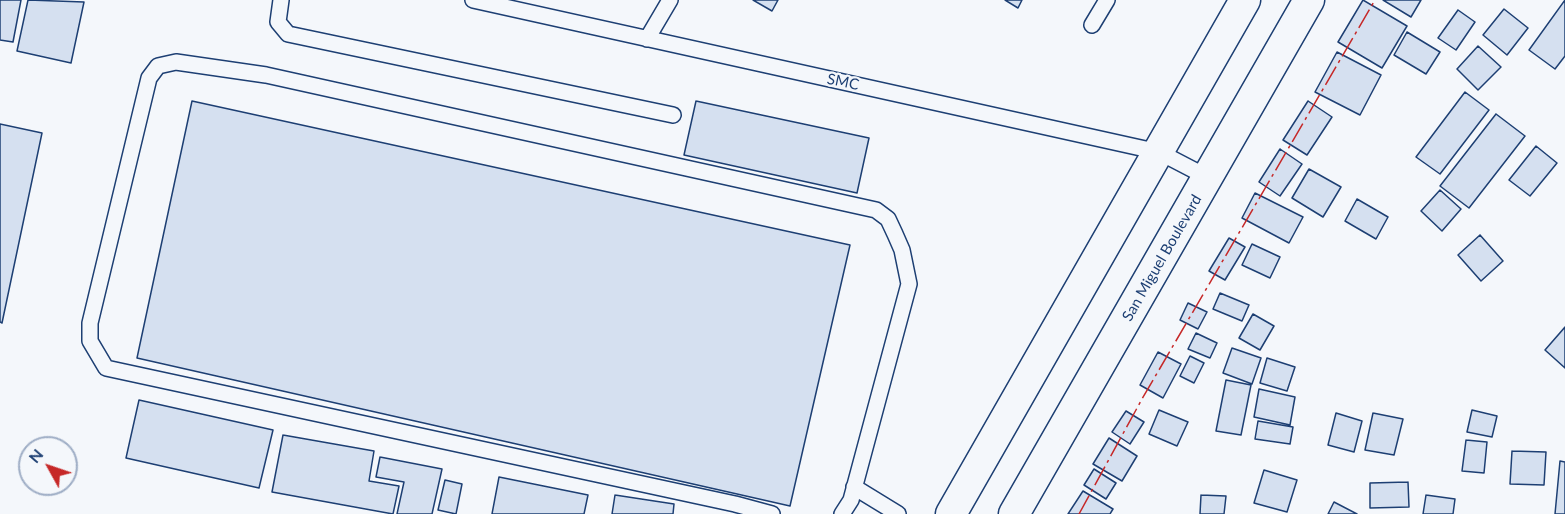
<!DOCTYPE html>
<style>
body{margin:0}
#map{position:relative;width:1565px;height:514px;overflow:hidden;background:#f4f7fb;font-family:Lato,sans-serif}
canvas{display:block}
.north{position:absolute;left:18px;top:436px;width:60px;height:60px;box-sizing:border-box;background:#f4f7fb;border:2px solid #9eadc5;border-radius:50%;rotate:310deg;font-size:16px;font-weight:700;line-height:24px;text-align:center;color:#1d3f73}
.north::after{content:'';display:block;margin:auto;width:21px;height:27px;background:#c62828;clip-path:polygon(50% 0,100% 100%,50% 72%,0 100%)}
</style>
<div id="map">
<canvas width="1565" height="514"></canvas>
<div class="north">N</div>
</div>
<script>
const g = document.querySelector('canvas').getContext('2d');
g.lineJoin = 'round';
function fillPath(path, color) {
  g.fillStyle = color;
  g.fill(path, 'evenodd');
}
function toPath(rows) {
  const path = new Path2D();
  for (const r of rows) {
    path.moveTo(r[0], r[1]);
    for (let i = 2; i < r.length; i += 2) path.lineTo(r[i], r[i + 1]);
  }
  return path;
}
function trace(path, color, width, dash) {
  g.strokeStyle = color;
  g.lineWidth = width;
  g.lineCap = dash ? 'butt' : 'round';
  g.setLineDash(dash || []);
  g.stroke(path);
}
function write(font, color, halo, rows, align = 'center') {
  g.font = font + ' Lato,sans-serif';
  g.lineWidth = 4.5;
  g.setLineDash([]);
  g.textBaseline = 'middle';
  g.strokeStyle = halo;
  g.fillStyle = color;
  for (const [text, x, y, turn = 0] of rows) {
    g.save();
    g.translate(x, y);
    g.rotate((+turn || 0) * Math.PI / 180);
    g.textAlign = isNaN(turn) ? turn : align;
    if (halo) g.strokeText(text, 0, 0);
    g.fillText(text, 0, 0);
    g.restore();
  }
}
const building = toPath([
 [0,0,21,0,13,42,0,40,0,0],
 [28,0,84,2,71,63,17,51,28,0],
 [753,0,778,0,772,11,753,0],
 [1005,0,1022,0,1018,8,1005,0],
 [1363,0,1407,26,1382,68,1338,42,1363,0],
 [1383,0,1421,0,1411,17,1383,0],
 [1565,0,1565,56,1555,69,1529,50,1565,0],
 [1504,9,1528,28,1507,55,1483,35,1504,9],
 [1458,10,1475,22,1456,50,1438,38,1458,10],
 [1407,32,1440,52,1426,74,1394,55,1407,32],
 [1478,46,1501,67,1478,90,1457,69,1478,46],
 [1337,52,1381,75,1360,115,1315,92,1337,52],
 [1465,92,1489,110,1440,174,1416,157,1465,92],
 [192,101,850,245,790,506,137,358,192,101],
 [696,101,869,138,857,193,684,155,696,101],
 [1308,101,1332,117,1307,155,1283,140,1308,101],
 [1496,114,1525,136,1469,208,1440,186,1496,114],
 [0,124,42,133,2,323,0,322,0,124],
 [1536,146,1557,163,1530,196,1509,180,1536,146],
 [1280,149,1302,164,1280,196,1259,182,1280,149],
 [1309,169,1341,187,1323,217,1292,198,1309,169],
 [1440,190,1461,209,1442,231,1421,211,1440,190],
 [1255,193,1303,217,1289,243,1242,218,1255,193],
 [1357,199,1388,217,1376,239,1345,221,1357,199],
 [1480,235,1503,261,1481,281,1458,255,1480,235],
 [1229,238,1245,247,1225,280,1209,271,1229,238],
 [1252,244,1280,257,1270,278,1242,265,1252,244],
 [1220,293,1249,305,1242,321,1213,309,1220,293],
 [1188,303,1207,312,1198,329,1180,320,1188,303],
 [1253,314,1274,326,1260,350,1239,338,1253,314],
 [1565,327,1565,368,1545,350,1565,327],
 [1196,333,1217,343,1210,358,1188,349,1196,333],
 [1232,348,1261,358,1252,384,1223,373,1232,348],
 [1158,352,1181,364,1163,398,1140,385,1158,352],
 [1190,356,1204,363,1194,383,1180,376,1190,356],
 [1267,358,1295,367,1287,391,1260,383,1267,358],
 [1226,380,1251,385,1241,435,1216,431,1226,380],
 [1259,389,1295,397,1290,425,1254,417,1259,389],
 [139,400,273,430,259,488,126,458,139,400],
 [1159,410,1188,422,1177,446,1149,434,1159,410],
 [1472,410,1497,416,1492,437,1467,432,1472,410],
 [1126,411,1144,422,1130,444,1112,432,1126,411],
 [1336,413,1362,421,1354,452,1328,445,1336,413],
 [1373,413,1403,419,1394,455,1365,450,1373,413],
 [1258,421,1293,427,1290,444,1255,439,1258,421],
 [283,435,374,451,369,481,399,486,393,514,272,492,283,435],
 [1109,438,1137,456,1122,481,1093,464,1109,438],
 [1466,440,1487,442,1484,473,1462,471,1466,440],
 [1512,451,1546,452,1544,485,1510,484,1512,451],
 [380,457,442,469,432,514,397,514,404,482,376,477,380,457],
 [1560,461,1565,462,1565,514,1555,514,1560,461],
 [1094,469,1116,483,1106,499,1084,485,1094,469],
 [1264,470,1297,480,1287,512,1254,503,1264,470],
 [499,477,588,495,584,514,492,514,499,477],
 [445,480,462,484,456,514,438,510,445,480],
 [1408,482,1409,507,1370,508,1370,483,1408,482],
 [1083,491,1113,509,1110,514,1068,514,1083,491],
 [615,495,674,504,673,514,612,514,615,495],
 [1201,495,1226,496,1224,514,1200,514,1201,495],
 [1426,495,1455,499,1453,514,1423,514,1426,495],
 [1334,502,1357,514,1328,514,1334,502]
]);
const service = toPath([
 [281,0,278,22,288,34,673,115],
 [473,0,1159,152,1209,178],
 [1092,25,1107,0],
 [647,39,670,0],
 [854,487,898,514],
 [772,514,735,504,106,368,90,341,90,323,149,78,158,66,176,62,266,75,876,210,888,219,895,234,902,250,909,284,851,500,842,514]
]);
const minor = toPath([
 [951,514,1245,0],
 [1014,514,1309,0]
]);
const power = toPath([
 [1079,514,1142,399,1375,0]
]);
const streetNames = [
 ["SMC",843,82,12],
 ["San Miguel Boulevard",1162,258,-60]
];
fillPath(building, '#d5e0f0');
trace(building, '#1d3f73', 1.5);
trace(service, '#1d3f73', 18);
trace(minor, '#1d3f73', 33);
trace(service, '#f4f7fb', 15);
trace(minor, '#f4f7fb', 30);
trace(power, '#c62828', 1.5, [21, 4.5, 3, 4.5]);
write('15px', '#1d3f73', '#f4f7fb', streetNames);
</script>
